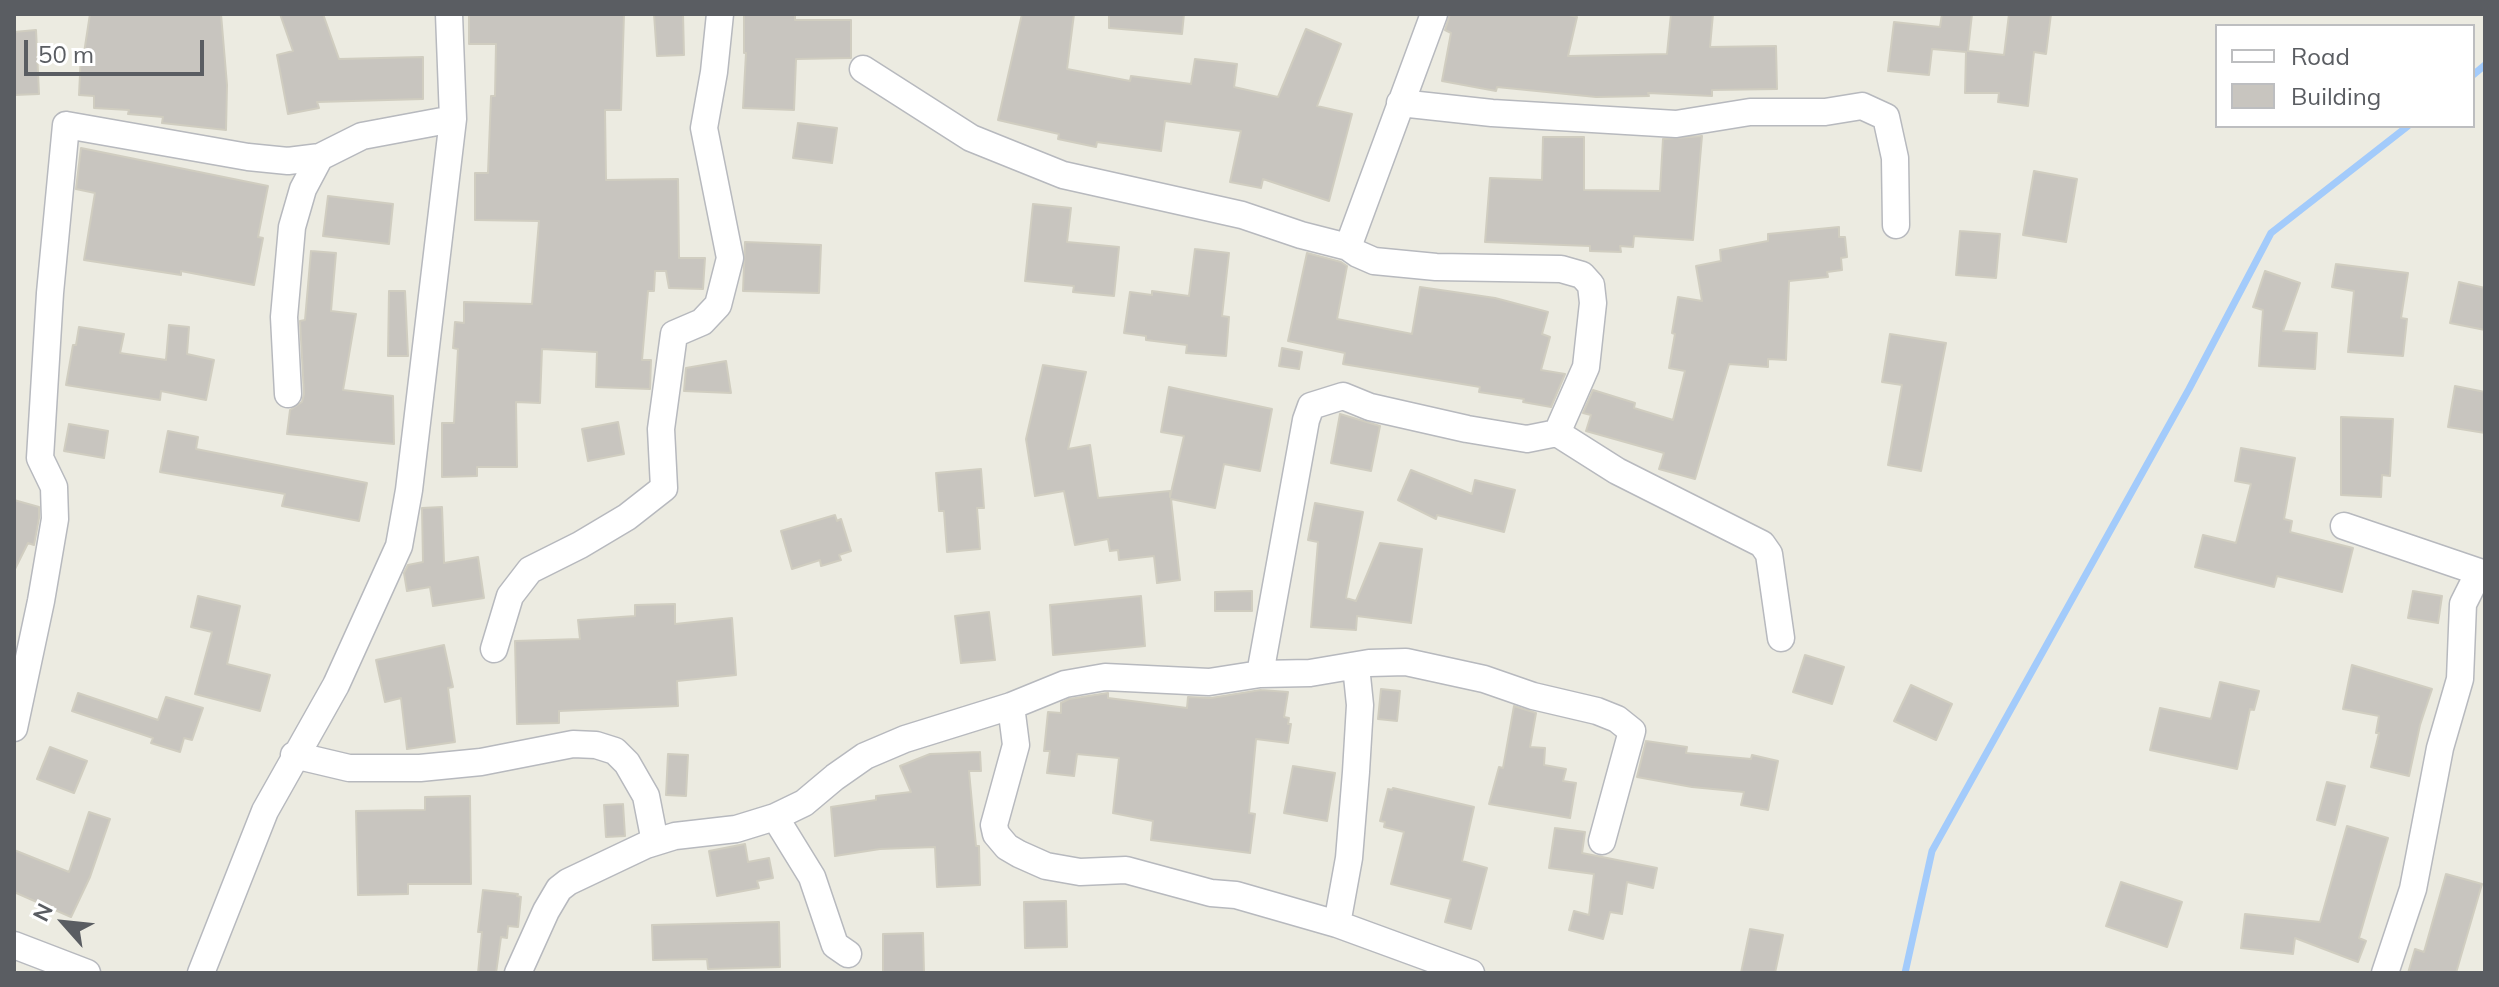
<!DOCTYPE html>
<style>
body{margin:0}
#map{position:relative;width:2499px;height:987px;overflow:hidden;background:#ecebe1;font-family:Mulish,sans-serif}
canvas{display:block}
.frame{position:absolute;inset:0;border:16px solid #5a5d62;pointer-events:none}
.legend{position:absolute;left:2215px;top:24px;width:260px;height:104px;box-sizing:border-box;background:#fff;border:2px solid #bdbec0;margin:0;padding:10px 14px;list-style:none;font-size:24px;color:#5a5d62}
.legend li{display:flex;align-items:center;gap:16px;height:40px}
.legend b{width:40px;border:2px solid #bdbec0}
.north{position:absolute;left:24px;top:883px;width:80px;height:80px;-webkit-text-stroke:6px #fff;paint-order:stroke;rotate:297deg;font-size:22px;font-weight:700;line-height:32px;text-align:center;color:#5a5d62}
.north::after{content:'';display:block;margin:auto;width:28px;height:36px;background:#5a5d62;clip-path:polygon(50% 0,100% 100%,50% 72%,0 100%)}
.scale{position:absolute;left:24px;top:40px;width:180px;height:36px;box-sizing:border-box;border:4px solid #5a5d62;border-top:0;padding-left:10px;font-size:24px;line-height:28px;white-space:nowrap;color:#5a5d62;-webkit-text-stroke:6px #fff;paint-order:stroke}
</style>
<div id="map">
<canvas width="2499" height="987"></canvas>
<div class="frame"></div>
<ul class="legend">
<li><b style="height:10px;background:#fff"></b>Road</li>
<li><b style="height:22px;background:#c8c5bf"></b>Building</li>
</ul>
<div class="north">N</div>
<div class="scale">50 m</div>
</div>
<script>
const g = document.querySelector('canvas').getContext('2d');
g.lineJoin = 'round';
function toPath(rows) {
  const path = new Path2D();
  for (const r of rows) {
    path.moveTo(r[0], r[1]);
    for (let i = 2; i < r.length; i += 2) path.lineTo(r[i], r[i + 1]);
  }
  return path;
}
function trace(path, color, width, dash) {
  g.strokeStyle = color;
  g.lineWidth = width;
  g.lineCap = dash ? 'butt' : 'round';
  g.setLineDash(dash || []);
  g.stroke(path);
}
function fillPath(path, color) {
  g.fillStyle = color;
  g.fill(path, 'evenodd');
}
const stream = toPath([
 [2473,75,2485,65],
 [1905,973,1932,851,2189,389,2271,233,2408,126]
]);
const building = toPath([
 [90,14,221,14,227,85,226,130,162,123,163,117,128,114,129,110,94,108,94,96,79,95,81,53,84,53,90,14],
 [280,14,323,14,339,59,423,57,423,99,317,102,319,108,288,114,277,55,293,51,280,14],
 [469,14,624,14,621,110,605,110,606,180,678,179,679,258,705,258,703,289,669,288,666,271,655,271,654,291,648,291,642,360,651,360,650,389,596,387,597,352,542,349,540,403,516,402,517,467,477,467,477,476,442,477,442,423,454,423,458,349,453,348,455,322,464,323,464,302,532,304,539,221,475,220,475,173,488,173,491,96,495,96,496,44,469,44,469,14],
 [654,14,683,14,684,55,657,56,654,14],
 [744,14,795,14,795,20,851,20,851,58,796,59,794,110,743,108,746,53,744,53,744,14],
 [1022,14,1074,14,1067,69,1130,81,1131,76,1191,84,1195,59,1237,64,1234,87,1278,97,1306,29,1341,44,1317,106,1352,114,1329,201,1263,179,1261,188,1230,182,1241,131,1165,121,1161,151,1097,142,1096,147,1058,139,1059,134,998,120,1022,14],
 [1109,14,1184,14,1182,34,1109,28,1109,14],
 [1450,14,1565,14,1577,17,1568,56,1667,54,1671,14,1713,14,1710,47,1776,46,1777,89,1712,90,1712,96,1648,93,1649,96,1596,97,1497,87,1496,91,1442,81,1451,33,1445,30,1450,14],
 [1942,14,1972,14,1968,51,2004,55,2009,14,2051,14,2046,54,2034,52,2028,106,1998,102,1999,93,1965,93,1966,52,1932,49,1929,75,1888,71,1894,22,1940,27,1942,14],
 [36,30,39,94,14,95,14,32,36,30],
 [798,123,837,128,832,163,793,158,798,123],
 [1702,136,1693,240,1634,236,1633,247,1620,246,1621,252,1590,251,1590,246,1485,242,1490,178,1542,180,1543,137,1584,137,1584,190,1660,191,1663,139,1702,136],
 [81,148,268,186,258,237,263,238,254,285,181,271,181,275,84,260,95,193,76,189,81,148],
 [2034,171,2077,179,2066,242,2023,235,2034,171],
 [328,196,393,204,389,244,323,236,328,196],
 [1033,204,1071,208,1067,242,1119,247,1114,296,1073,292,1074,286,1025,281,1033,204],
 [1839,227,1839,237,1845,237,1847,257,1841,258,1842,270,1827,272,1828,277,1789,281,1786,360,1768,359,1768,367,1729,364,1695,479,1659,469,1664,453,1586,431,1591,415,1583,413,1593,390,1635,403,1634,408,1673,420,1685,371,1669,368,1675,334,1672,333,1678,297,1702,301,1696,266,1721,261,1720,250,1768,241,1768,234,1839,227],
 [1960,231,2000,234,1996,278,1956,275,1960,231],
 [745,242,821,245,819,293,743,291,745,242],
 [1195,249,1229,253,1222,316,1229,317,1226,356,1186,353,1187,345,1146,340,1146,336,1124,333,1130,292,1152,295,1152,291,1189,296,1195,249],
 [311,251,336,253,331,311,356,314,343,390,393,396,394,444,287,434,290,410,302,402,304,394,300,321,305,320,311,251],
 [1307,253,1341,262,1347,266,1337,319,1412,334,1420,287,1495,298,1548,312,1542,334,1550,337,1541,370,1565,374,1551,407,1523,402,1524,399,1479,392,1480,387,1343,364,1345,353,1288,341,1307,253],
 [2336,264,2408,273,2401,318,2407,319,2403,356,2348,352,2354,291,2332,287,2336,264],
 [2265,271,2300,283,2283,331,2317,333,2315,369,2259,366,2263,310,2253,307,2265,271],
 [2459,282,2485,288,2485,330,2450,323,2459,282],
 [389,291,405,291,408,356,388,356,389,291],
 [169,325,189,327,187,354,214,360,206,400,161,391,160,400,66,385,73,345,76,345,79,327,124,334,120,353,166,360,169,325],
 [1890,334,1946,343,1921,471,1888,465,1902,385,1882,382,1890,334],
 [1282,348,1302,352,1299,369,1279,366,1282,348],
 [726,361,731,393,684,391,686,368,726,361],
 [1043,365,1086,372,1068,449,1090,445,1098,498,1170,491,1170,497,1184,436,1161,432,1169,387,1272,409,1260,471,1224,464,1215,508,1171,499,1180,580,1157,583,1154,556,1119,560,1118,550,1110,551,1108,539,1075,545,1064,491,1035,496,1026,439,1043,365],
 [2455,386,2485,392,2485,433,2448,427,2455,386],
 [1340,414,1380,426,1371,471,1331,463,1340,414],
 [2341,417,2393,419,2390,476,2382,475,2381,497,2341,495,2341,417],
 [618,422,624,454,588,461,582,429,618,422],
 [69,424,108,431,104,458,64,451,69,424],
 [168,431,198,437,196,449,367,483,359,521,282,506,285,494,160,472,168,431],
 [2241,448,2295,458,2284,519,2292,521,2290,532,2353,548,2342,592,2277,576,2274,587,2195,567,2203,535,2236,543,2251,484,2235,481,2241,448],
 [981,469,984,508,977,508,980,549,947,552,944,511,939,511,936,473,981,469],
 [1411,470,1472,494,1475,480,1515,490,1504,532,1437,515,1436,519,1398,500,1411,470],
 [14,500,39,507,39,518,34,545,28,543,14,571,14,500],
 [1315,503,1363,512,1346,598,1356,601,1380,543,1422,549,1411,623,1357,616,1356,630,1311,627,1318,542,1308,540,1315,503],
 [442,507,444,563,478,557,484,598,433,606,430,587,407,591,404,573,408,565,423,562,422,508,442,507],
 [835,515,837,521,841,519,851,551,839,555,841,560,821,566,820,560,792,569,781,531,835,515],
 [1252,591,1252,611,1215,611,1215,592,1252,591],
 [2413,591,2442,596,2438,623,2408,618,2413,591],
 [198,596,240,606,227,664,270,675,260,711,195,694,212,632,191,627,198,596],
 [1141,596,1145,646,1053,655,1050,605,1141,596],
 [675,604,675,624,732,618,736,675,677,681,678,706,559,711,559,723,517,724,515,641,580,639,578,620,635,616,635,605,675,604],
 [989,612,995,660,961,663,955,616,989,612],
 [444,645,453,687,448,688,455,742,407,749,401,698,385,702,376,660,444,645],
 [1805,655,1844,667,1832,704,1793,692,1805,655],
 [2352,665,2432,689,2420,725,2409,776,2371,767,2379,733,2376,733,2379,716,2343,709,2352,665],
 [2220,682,2259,691,2254,710,2250,709,2237,769,2150,750,2160,708,2211,719,2220,682],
 [1911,685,1952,704,1936,740,1894,721,1911,685],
 [1381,689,1400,691,1397,721,1378,719,1381,689],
 [1261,690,1288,692,1284,717,1289,718,1288,724,1291,724,1288,743,1256,739,1249,813,1255,814,1250,853,1151,840,1153,821,1113,813,1119,758,1077,754,1074,776,1047,773,1050,751,1044,751,1048,712,1061,713,1061,703,1069,699,1108,693,1108,698,1187,708,1188,697,1211,698,1261,690],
 [78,693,158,720,166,697,203,708,192,740,184,738,180,752,151,743,153,738,72,711,78,693],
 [1514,706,1536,713,1530,747,1545,748,1544,765,1566,769,1563,781,1576,783,1570,818,1489,804,1499,767,1503,768,1514,706],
 [1646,741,1687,747,1686,753,1751,759,1752,755,1778,761,1768,810,1741,805,1744,792,1692,787,1637,777,1646,741],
 [50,747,87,761,74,793,37,779,50,747],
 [980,752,981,771,969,771,976,846,979,846,980,885,937,887,935,847,880,849,835,856,831,807,876,800,876,796,911,792,900,766,930,754,980,752],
 [668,754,688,755,686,796,666,795,668,754],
 [1293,766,1335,773,1327,821,1284,813,1293,766],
 [2327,782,2345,786,2335,825,2317,820,2327,782],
 [1393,788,1474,807,1462,861,1487,868,1471,929,1445,922,1451,899,1391,884,1404,832,1384,827,1385,822,1380,821,1388,789,1392,790,1393,788],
 [470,796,471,884,408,884,408,894,358,895,356,811,425,810,425,797,470,796],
 [623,804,625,836,606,837,604,805,623,804],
 [89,812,110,819,90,877,71,917,14,892,14,850,69,872,89,812],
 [2347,826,2388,838,2359,938,2366,941,2358,962,2295,938,2293,954,2241,948,2245,914,2320,922,2347,826],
 [1555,828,1585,832,1582,853,1657,868,1653,888,1627,882,1622,914,1610,912,1603,939,1569,930,1574,911,1589,915,1594,874,1549,868,1555,828],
 [745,844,748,862,769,858,773,878,757,881,759,888,717,896,709,851,745,844],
 [2446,874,2482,884,2456,973,2408,973,2415,949,2424,952,2446,874],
 [2121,882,2182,902,2167,947,2106,926,2121,882],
 [483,890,518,894,517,896,521,897,518,927,508,926,507,938,501,937,496,973,478,973,482,932,478,932,483,890],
 [1066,901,1067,947,1025,948,1024,902,1066,901],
 [779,922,780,967,708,969,707,959,653,960,652,925,779,922],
 [1750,929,1783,935,1775,973,1741,973,1750,929],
 [923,933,924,973,883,973,883,934,923,933]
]);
const minor = toPath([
 [863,69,971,138,1063,175,1242,215,1301,235,1348,247,1358,254,1374,261,1436,267,1561,269,1582,275,1591,285,1593,303,1586,367,1557,433],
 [1400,103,1492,113,1676,124,1750,112,1825,112,1862,106,1886,117,1895,158,1896,225],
 [1348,247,1434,14],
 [288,394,284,317,292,227,303,189,320,157],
 [2344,526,2485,574],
 [494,649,510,596,530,570,580,545,627,517,664,488,661,429,674,334,702,322,718,305,730,258,704,128,714,72,720,14],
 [1260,674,1306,420,1311,406,1343,396,1370,407,1467,429,1527,439,1557,433,1617,471,1762,544,1769,554,1781,638],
 [1011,706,1016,745,994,825,996,834,1007,847,1019,854,1046,866,1080,872,1126,870,1211,893,1236,895,1337,924,1471,973],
 [14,728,41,601,55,519,54,487,40,458,50,293,66,125,248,157,288,161,320,157,362,136,453,119],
 [294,755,349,768,420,768,481,762,573,744,596,745,615,751,627,763,646,796,655,842],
 [775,817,812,877,835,945,848,954],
 [1337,924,1349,858,1356,772,1360,705,1356,666],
 [14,945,87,973],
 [201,973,265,811,336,685,399,546,409,490,453,119,449,14],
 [518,973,546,911,559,889,568,882,646,845,675,836,736,829,775,817,804,803,835,777,865,756,905,739,1011,706,1065,684,1105,677,1209,682,1260,674,1310,673,1369,663,1406,662,1484,679,1533,696,1597,711,1617,719,1632,731,1602,841],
 [2385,973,2413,889,2440,748,2460,679,2463,604,2479,572]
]);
trace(stream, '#a3cbfb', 7);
fillPath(building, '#c8c5bf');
trace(building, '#d0cdc0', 2);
trace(minor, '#b7b9be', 29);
trace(minor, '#fff', 26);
</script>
